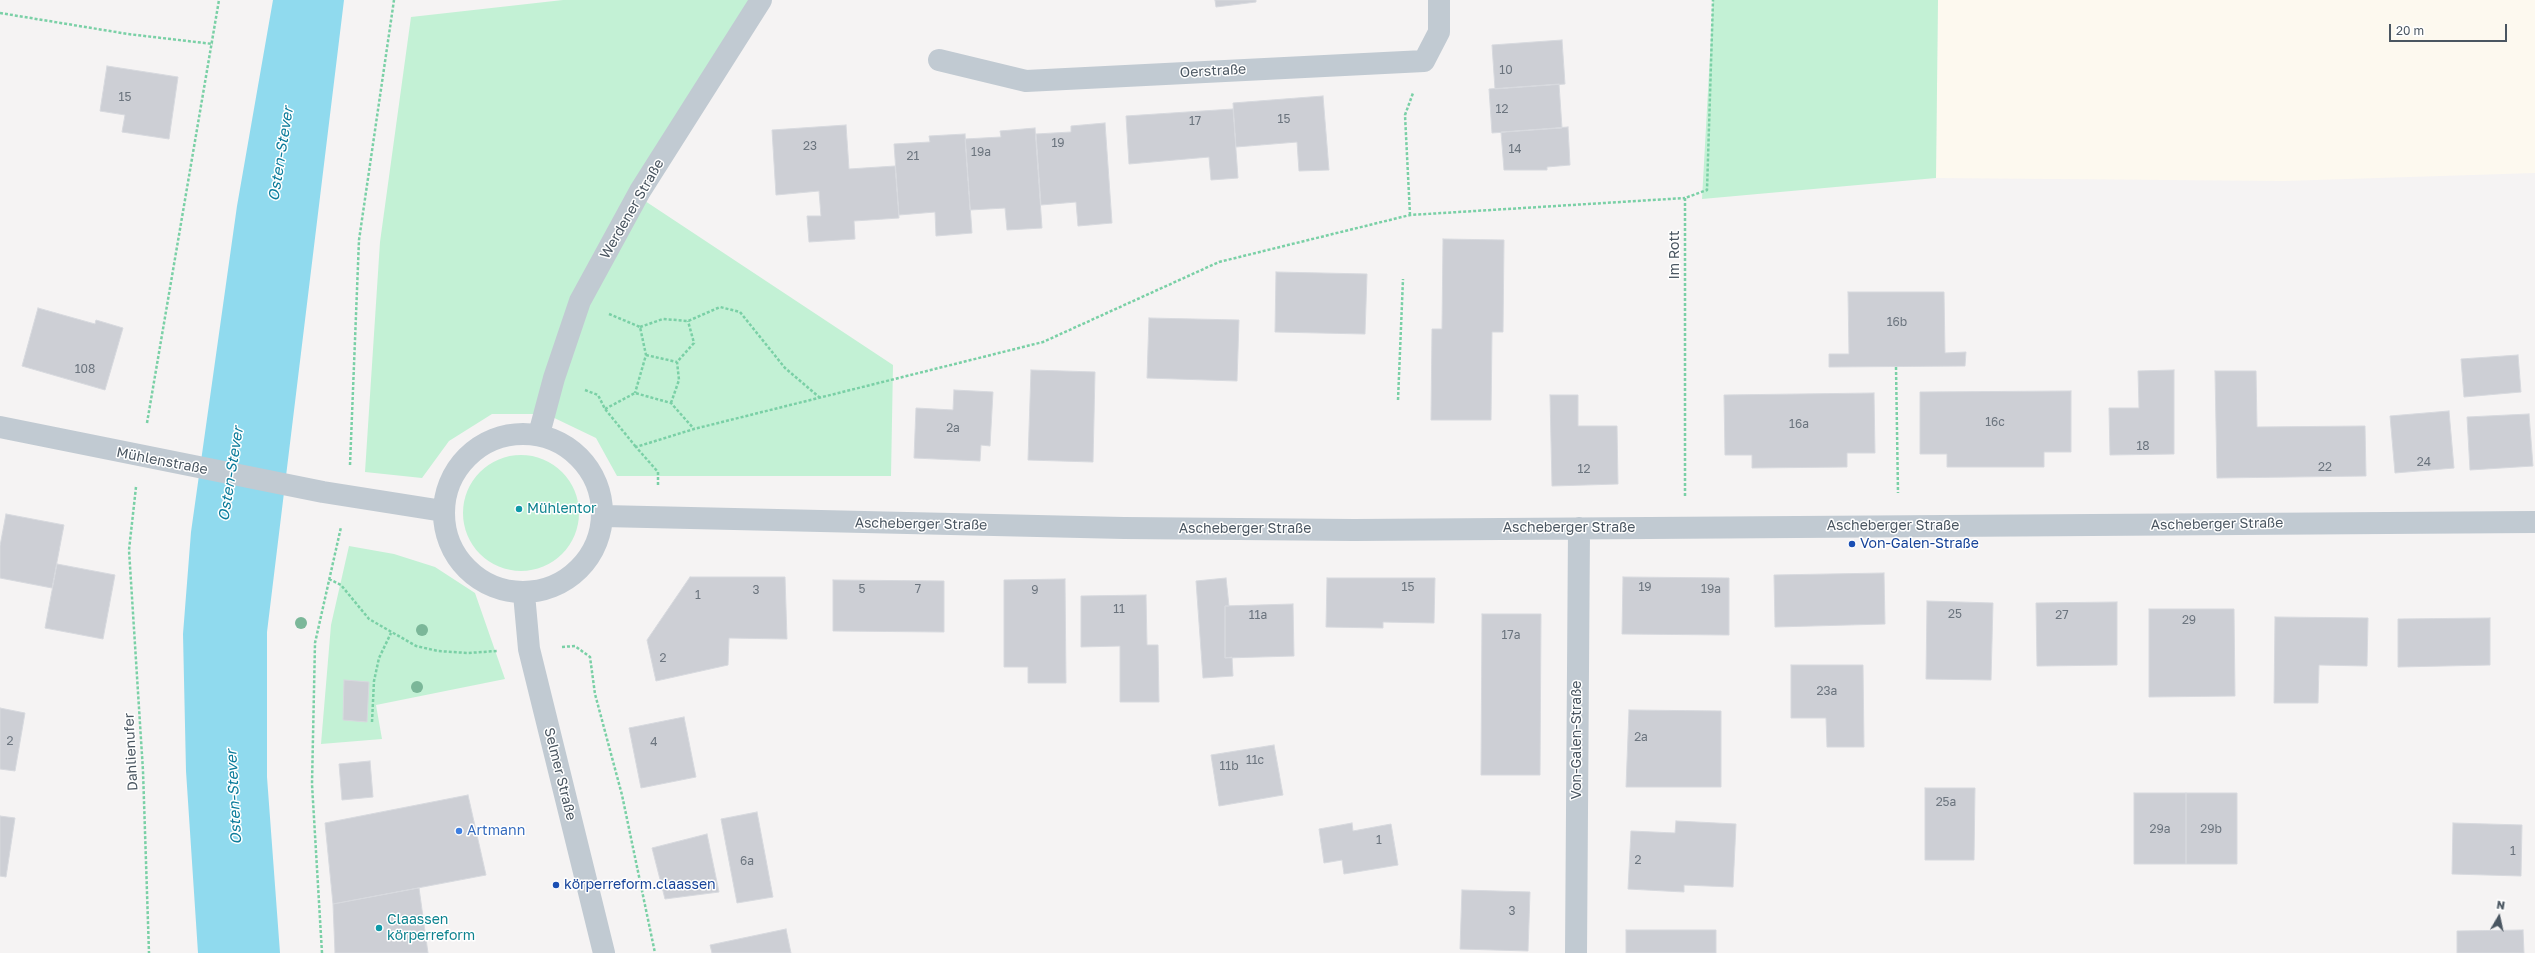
<!DOCTYPE html>
<meta charset="utf-8">
<style>
body{margin:0}
#map{position:relative;width:2535px;height:953px;overflow:hidden;background:#f5f3f3;font-family:"Golos Text",sans-serif}
canvas{display:block}
.north{position:absolute;left:2479px;top:897px;width:40px;height:40px;-webkit-text-stroke:3px #fff;paint-order:stroke;rotate:9deg;font-size:11px;font-weight:700;line-height:16px;text-align:center;color:#4a5661}
.north::after{content:'';display:block;margin:auto;width:14px;height:18px;background:#4a5661;clip-path:polygon(50% 0,100% 100%,50% 72%,0 100%)}
.scale{position:absolute;left:2389px;top:24px;width:118px;height:18px;box-sizing:border-box;border:2px solid #4a5661;border-top:0;padding-left:5px;font-size:12px;line-height:14px;white-space:nowrap;color:#4a5661;-webkit-text-stroke:3px #fff;paint-order:stroke}
</style>
<div id="map">
<canvas width="2535" height="953"></canvas>
<div class="north">N</div>
<div class="scale">20 m</div>
</div>
<script>
const g = document.querySelector('canvas').getContext('2d');
g.lineJoin = 'round';
function fillPath(path, color) {
  g.fillStyle = color;
  g.fill(path, 'evenodd');
}
function toPath(rows) {
  const path = new Path2D();
  for (const r of rows) {
    if (r.length === 3) {
      path.moveTo(r[0] + r[2], r[1]);
      path.arc(r[0], r[1], r[2], 0, 2 * Math.PI);
      continue;
    }
    path.moveTo(r[0], r[1]);
    for (let i = 2; i < r.length; i += 2) path.lineTo(r[i], r[i + 1]);
  }
  return path;
}
function trace(path, color, width, dash) {
  g.strokeStyle = color;
  g.lineWidth = width;
  g.lineCap = dash ? 'butt' : 'round';
  g.setLineDash(dash || []);
  g.stroke(path);
}
function write(font, color, halo, rows, align = 'center') {
  g.font = font + ' "Golos Text",sans-serif';
  g.lineWidth = 3;
  g.setLineDash([]);
  g.textBaseline = 'middle';
  g.strokeStyle = halo;
  g.fillStyle = color;
  for (const [text, x, y, turn = 0] of rows) {
    g.save();
    g.translate(x, y);
    g.rotate((+turn || 0) * Math.PI / 180);
    g.textAlign = isNaN(turn) ? turn : align;
    if (halo) g.strokeText(text, 0, 0);
    g.fillText(text, 0, 0);
    g.restore();
  }
}
const commercial = toPath([
 [1938,0,2535,0,2535,173,2284,181,1936,178]
]);
const green = toPath([
 [563,0,761,0,639,197,893,365,891,476,617,476,596,438,546,414,492,414,449,441,422,478,365,472,380,242,411,17],
 [1713,0,1938,0,1936,178,1702,199],
 [521,513,58],
 [349,546,394,554,435,567,475,593,505,679,376,705,382,739,321,744,331,625]
]);
const water = toPath([
 [273,0,344,0,267,632,267,777,280,953,198,953,186,771,183,634,191,532,237,206]
]);
const building = toPath([
 [1215,0,1256,0,1256,2,1216,7,1215,0],
 [1562,40,1565,84,1495,89,1492,45,1562,40],
 [107,66,178,77,169,139,122,132,125,115,100,111,107,66],
 [1559,84,1562,128,1492,133,1489,89,1559,84],
 [1323,96,1329,170,1299,171,1297,142,1236,147,1233,103,1323,96],
 [1233,109,1238,178,1211,180,1209,157,1129,164,1126,116,1233,109],
 [1105,123,1112,223,1078,226,1076,202,1041,205,1036,134,1071,132,1071,126,1105,123],
 [846,125,849,169,895,166,899,218,854,221,855,239,809,242,807,216,821,216,819,191,776,195,772,130,846,125],
 [1568,127,1570,165,1547,167,1547,170,1504,170,1501,132,1568,127],
 [1035,128,1042,228,1007,230,1005,208,970,210,965,139,1001,137,1000,131,1035,128],
 [965,134,972,233,936,236,935,212,899,215,894,144,930,142,929,136,965,134],
 [1443,239,1504,240,1503,332,1492,332,1491,420,1431,420,1432,329,1442,329,1443,239],
 [1276,272,1367,274,1365,334,1275,332,1276,272],
 [1848,292,1944,292,1945,353,1966,352,1965,366,1829,367,1829,354,1849,354,1848,292],
 [38,308,95,324,96,320,123,328,105,390,22,366,38,308],
 [1149,318,1239,320,1237,381,1147,378,1149,318],
 [2518,355,2521,392,2464,397,2461,359,2518,355],
 [1031,370,1095,372,1093,462,1028,460,1031,370],
 [2174,370,2174,454,2110,455,2109,408,2139,408,2138,371,2174,370],
 [2215,371,2256,371,2257,427,2365,426,2366,476,2217,478,2215,371],
 [954,390,993,392,990,446,981,445,980,461,914,458,916,408,953,410,954,390],
 [2071,391,2071,452,2044,452,2044,467,1947,467,1947,454,1920,454,1920,392,2071,391],
 [1874,393,1875,453,1847,453,1847,467,1752,468,1752,455,1725,455,1724,395,1874,393],
 [1550,395,1578,395,1578,426,1617,426,1618,484,1552,486,1550,395],
 [2449,411,2454,468,2395,473,2390,416,2449,411],
 [2529,414,2533,466,2470,470,2467,417,2529,414],
 [6,514,64,525,52,588,0,578,0,546,6,514],
 [57,564,115,575,103,639,45,628,57,564],
 [1884,573,1885,624,1775,627,1774,575,1884,573],
 [690,577,785,577,787,639,729,638,728,665,656,681,647,640,690,577],
 [1623,577,1729,578,1729,635,1622,634,1623,577],
 [1226,578,1229,606,1225,606,1225,658,1232,657,1233,676,1203,678,1196,581,1226,578],
 [1327,578,1435,578,1434,623,1383,622,1383,628,1326,627,1327,578],
 [1065,579,1066,683,1028,683,1028,667,1004,667,1004,580,1065,579],
 [833,580,944,581,944,632,833,631,833,580],
 [1146,595,1147,645,1158,645,1159,702,1120,702,1120,646,1081,647,1081,596,1146,595],
 [1927,601,1993,603,1991,680,1926,679,1927,601],
 [2117,602,2117,665,2037,666,2036,603,2117,602],
 [1293,604,1294,656,1225,658,1225,606,1293,604],
 [2149,609,2234,609,2235,696,2149,697,2149,609],
 [1482,614,1541,614,1540,775,1481,775,1482,614],
 [2275,617,2368,618,2367,666,2319,665,2318,703,2274,703,2275,617],
 [2490,618,2490,665,2398,667,2398,619,2490,618],
 [1791,665,1863,665,1864,747,1827,747,1826,718,1791,718,1791,665],
 [344,680,369,682,367,722,343,720,344,680],
 [0,708,25,713,15,771,0,769,0,708],
 [1629,710,1721,711,1721,787,1626,787,1629,710],
 [684,717,696,777,641,788,629,728,684,717],
 [1274,745,1283,795,1219,806,1211,755,1274,745],
 [370,761,373,797,342,800,339,764,370,761],
 [1925,788,1975,788,1974,860,1925,860,1925,788],
 [2134,793,2186,793,2186,864,2134,864,2134,793],
 [2186,793,2237,793,2237,864,2186,864,2186,793],
 [468,795,486,875,333,904,325,823,468,795],
 [757,812,773,897,737,903,721,819,757,812],
 [0,816,15,818,6,877,0,876,0,816],
 [1676,821,1736,824,1733,887,1684,885,1684,892,1628,889,1631,831,1675,833,1676,821],
 [1352,823,1353,831,1391,824,1398,865,1344,874,1342,860,1324,863,1319,829,1352,823],
 [2453,823,2522,825,2521,876,2452,874,2453,823],
 [707,834,719,892,665,899,652,848,707,834],
 [419,888,428,953,335,953,333,904,419,888],
 [1462,890,1530,892,1528,951,1460,949,1462,890],
 [786,929,791,953,712,953,710,945,786,929],
 [1626,930,1716,930,1716,953,1626,953,1626,930],
 [2523,930,2524,953,2457,953,2457,931,2523,930]
]);
const path = toPath([
 [0,13,128,34,213,44],
 [1410,215,1405,115,1413,93],
 [609,314,640,327,646,355,635,393],
 [640,327,663,319,688,321,720,307,740,312,785,368,819,397],
 [646,355,677,362],
 [1896,367,1898,493],
 [585,390,598,395,605,409,636,447],
 [1398,400,1403,279],
 [671,403,679,380,677,362,694,343,688,321],
 [605,409,635,393,671,403,694,429],
 [147,423,219,0],
 [350,465,359,240,394,0],
 [658,485,658,472,636,447,694,429,1043,342,1219,262,1410,215,1685,198],
 [136,487,129,550,143,771,149,953],
 [1685,496,1685,198,1707,190,1713,0],
 [329,579,341,585,369,619,416,646,438,651,468,653,497,651],
 [562,647,575,646,590,657,595,694,622,795,655,953],
 [372,722,374,681,379,658,391,633],
 [322,953,312,784,315,643,341,527]
]);
const minor = toPath([
 [939,60,1026,81,1424,61,1439,32,1439,0],
 [0,427,323,492,443,511],
 [523,513,79],
 [539,434,554,378,580,301,640,191,761,0],
 [604,516,1124,528,1354,530,2535,522],
 [524,594,529,649,604,953],
 [1576,953,1579,528]
]);
const trees = [
 [301,623],
 [422,630],
 [417,687]
];
const markers = [
 [519,509,4,"#0f9aa8"],
 [1852,544,4,"#1a4fb4"],
 [459,831,4,"#3f7fe0"],
 [556,885,4,"#1a4fb4"],
 [379,928,4,"#0f9aa8"]
];
const numberNames = [
 ["10",1506,70],
 ["15",125,97],
 ["12",1502,109],
 ["15",1284,119],
 ["17",1195,121],
 ["19",1058,143],
 ["23",810,146],
 ["14",1515,149],
 ["19a",981,152],
 ["21",913,156],
 ["16b",1897,322],
 ["108",85,369],
 ["16c",1995,422],
 ["16a",1799,424],
 ["2a",953,428],
 ["18",2143,446],
 ["24",2424,462],
 ["22",2325,467],
 ["12",1584,469],
 ["15",1408,587],
 ["19",1645,587],
 ["5",862,589],
 ["7",918,589],
 ["19a",1711,589],
 ["3",756,590],
 ["9",1035,590],
 ["1",698,595],
 ["11",1119,609],
 ["25",1955,614],
 ["11a",1258,615],
 ["27",2062,615],
 ["29",2189,620],
 ["17a",1511,635],
 ["2",663,658],
 ["23a",1827,691],
 ["2a",1641,737],
 ["2",10,741],
 ["4",654,742],
 ["11c",1255,760],
 ["11b",1229,766],
 ["25a",1946,802],
 ["29a",2160,829],
 ["29b",2211,829],
 ["1",1379,840],
 ["1",2513,851],
 ["2",1638,860],
 ["6a",747,861],
 ["3",1512,911]
];
const streetNames = [
 ["Oerstraße",1213,71,-3],
 ["Werdener Straße",632,209,-60],
 ["Im Rott",1675,255,-90],
 ["Mühlenstraße",162,461,11],
 ["Ascheberger Straße",921,524,1],
 ["Ascheberger Straße",2217,524,-1],
 ["Ascheberger Straße",1893,526],
 ["Ascheberger Straße",1569,528],
 ["Ascheberger Straße",1245,529],
 ["Von-Galen-Straße",1577,740,-90],
 ["Dahlienufer",131,752,-93],
 ["Selmer Straße",560,774,76]
];
const cultureNames = [
 ["Mühlentor",527,509],
 ["Claassen",387,920],
 ["körperreform",387,936]
];
const transitNames = [
 ["Von-Galen-Straße",1860,544],
 ["körperreform.claassen",564,885]
];
const shopNames = [
 ["Artmann",467,831]
];
const waterNames = [
 ["Osten-Stever",281,154,-81],
 ["Osten-Stever",231,474,-81],
 ["Osten-Stever",234,797,-93]
];
fillPath(commercial, '#fdf9ef');
fillPath(green, '#c3f1d5');
fillPath(water, '#90daee');
fillPath(building, '#cdcfd5');
trace(building, '#d7d9de', 1);
trace(path, '#7ad0a6', 2.5, [3, 2]);
trace(minor, '#c1cad2', 22);
g.fillStyle = '#7bb799';
for (const [x, y] of trees) {
  g.beginPath();
  g.arc(x, y, 6, 0, 2 * Math.PI);
  g.fill();
}
for (const [x, y, r, color] of markers) {
  const dot = new Path2D();
  dot.arc(x, y, r, 0, 2 * Math.PI);
  g.fillStyle = color;
  g.fill(dot);
  trace(dot, '#fff', 1.5);
}
write('12px', '#6b747e', null, numberNames);
write('14px', '#4a5661', '#fff', streetNames);
write('14px', '#0d838f', '#fff', cultureNames, 'left');
write('14px', '#164399', '#fff', transitNames, 'left');
write('14px', '#366cbe', '#fff', shopNames, 'left');
write('italic 15px', '#0c7c9b', '#fff', waterNames);
</script>
